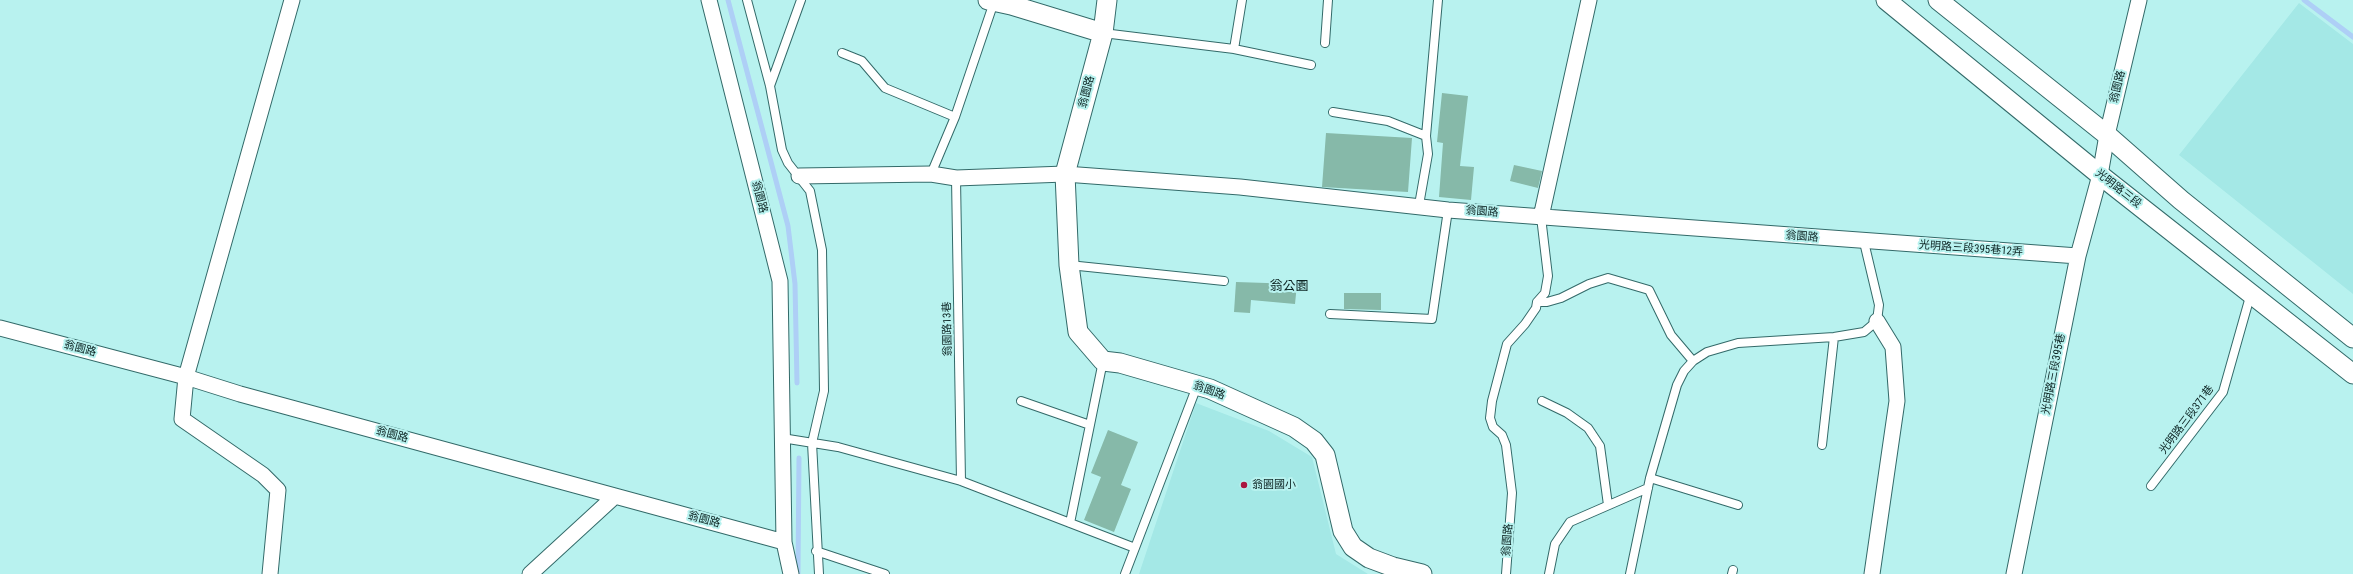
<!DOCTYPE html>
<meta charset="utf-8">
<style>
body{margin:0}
canvas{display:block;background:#b8f2ef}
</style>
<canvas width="2353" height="574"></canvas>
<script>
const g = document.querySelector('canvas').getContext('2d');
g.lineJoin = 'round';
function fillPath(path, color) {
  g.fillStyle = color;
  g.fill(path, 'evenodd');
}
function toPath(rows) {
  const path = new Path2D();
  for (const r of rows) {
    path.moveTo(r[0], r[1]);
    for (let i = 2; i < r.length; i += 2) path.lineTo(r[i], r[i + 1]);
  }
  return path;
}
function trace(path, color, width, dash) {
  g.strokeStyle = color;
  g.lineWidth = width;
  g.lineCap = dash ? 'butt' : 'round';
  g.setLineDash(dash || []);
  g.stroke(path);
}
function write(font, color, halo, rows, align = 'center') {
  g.font = font + ' "Roboto Condensed","Noto Sans TC",sans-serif';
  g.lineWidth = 4;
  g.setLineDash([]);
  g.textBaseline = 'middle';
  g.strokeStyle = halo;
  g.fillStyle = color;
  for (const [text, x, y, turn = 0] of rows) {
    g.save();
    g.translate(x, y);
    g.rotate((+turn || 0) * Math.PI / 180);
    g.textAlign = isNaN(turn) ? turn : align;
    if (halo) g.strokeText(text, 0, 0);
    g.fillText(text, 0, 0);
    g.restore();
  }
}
const built = toPath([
 [2299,3,2353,44,2353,294,2179,155],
 [1196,403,1269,431,1312,457,1336,554,1368,574,1139,574]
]);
const stream = toPath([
 [728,0,788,226,795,284,797,383],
 [2304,0,2353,37],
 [798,573,799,458]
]);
const building = toPath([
 [1442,93,1468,96,1460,166,1474,167,1471,200,1439,197,1443,143,1437,142],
 [1326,133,1412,138,1408,192,1322,187],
 [1514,165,1542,171,1538,188,1510,181],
 [1236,282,1297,284,1295,304,1251,300,1250,313,1234,312],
 [1344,293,1381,293,1381,310,1344,309],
 [1108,430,1138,442,1121,485,1131,489,1114,532,1084,520,1101,477,1091,473]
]);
const service = toPath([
 [747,0,770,86,782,150,788,163,810,191,822,250,824,391,812,443,819,574],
 [1103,33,1234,49,1311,65],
 [1325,43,1328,0],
 [1234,49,1242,0],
 [842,53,862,61,885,88,955,117],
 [770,86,801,0],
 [1333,112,1388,121,1426,136,1428,154,1419,205],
 [1426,136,1438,0],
 [931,174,955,117,994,2],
 [956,178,961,481],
 [1069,265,1224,281],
 [1537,302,1547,302,1561,298,1589,284,1608,278,1649,290,1671,335,1693,361],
 [1330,314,1432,319,1448,210],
 [1021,401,1090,425],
 [1542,401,1567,413,1588,428,1600,446,1608,505],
 [782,438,838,447,961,481,1135,548],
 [1822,445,1834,337],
 [1650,478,1738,505],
 [2151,486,2223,392,2251,293],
 [1070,523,1103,361],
 [816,551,885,574],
 [1125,574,1197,386],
 [1506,574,1512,493,1506,445,1502,435,1493,427,1490,418,1492,401,1507,344,1525,324,1536,308,1537,302,1545,293,1548,276,1541,217],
 [1549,574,1555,544,1570,522,1648,488],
 [1630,574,1650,478,1677,385,1684,371,1693,361,1707,352,1738,343,1834,337,1864,332,1877,321,1879,305,1864,242],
 [1732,574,1733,570]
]);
const minor = toPath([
 [709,0,780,281,784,542,791,574],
 [799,176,931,174,956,178,1065,174,1240,187,1448,210,2078,256],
 [1541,217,1589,0],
 [0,328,186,377,240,394,784,542],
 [270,574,278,490,263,475,182,419,186,377,292,0],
 [530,574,615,496],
 [1872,574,1897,401,1893,347,1877,321],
 [2014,574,2078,256,2100,175,2107,135,2139,0]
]);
const tertiary = toPath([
 [988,0,1011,5,1103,33],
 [1107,0,1103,33,1065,174,1069,265,1078,332,1103,361,1120,363,1210,389,1294,427,1314,441,1325,455,1343,531,1353,547,1369,558,1393,567,1422,574],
 [1886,0,2100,175,2353,374],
 [1938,0,2107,135,2181,200,2353,338]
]);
const markers = [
 [1244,485,4,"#ab163f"]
];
const streetNames = [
 ["翁園路",2118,87,-76],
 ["翁園路",1087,92,-75],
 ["光明路三段",2118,189,38],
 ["翁園路",759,197,76],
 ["翁園路",1482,212,4],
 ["翁園路",1802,237,4],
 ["光明路三段395巷12弄",1971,249,4],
 ["翁園路13巷",948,329,-91],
 ["翁園路",80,349,15],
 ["光明路三段395巷",2054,374,-79],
 ["翁園路",1209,391,20],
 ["光明路三段371巷",2187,420,-53],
 ["翁園路",392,435,15],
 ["翁園路",704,520,15],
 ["翁園路",1508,540,-86]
];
const poiNames = [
 ["翁園國小",1252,485]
];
const quarterNames = [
 ["翁公園",1289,287]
];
fillPath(built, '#a4e8e6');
trace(stream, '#aecff6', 5);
fillPath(building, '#86b9a9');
trace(service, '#336a69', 10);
trace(minor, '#336a69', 17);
trace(tertiary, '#336a69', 21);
trace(service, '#fff', 8);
trace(minor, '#fff', 15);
trace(tertiary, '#fff', 19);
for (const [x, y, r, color] of markers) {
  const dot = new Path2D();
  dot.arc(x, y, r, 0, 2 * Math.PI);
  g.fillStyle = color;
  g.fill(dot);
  trace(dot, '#b8f2ef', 1.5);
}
write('11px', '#0c2322', '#b8f2ef', streetNames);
write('11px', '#0c2322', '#b8f2ef', poiNames, 'left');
write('13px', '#0c2322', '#b8f2ef', quarterNames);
</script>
